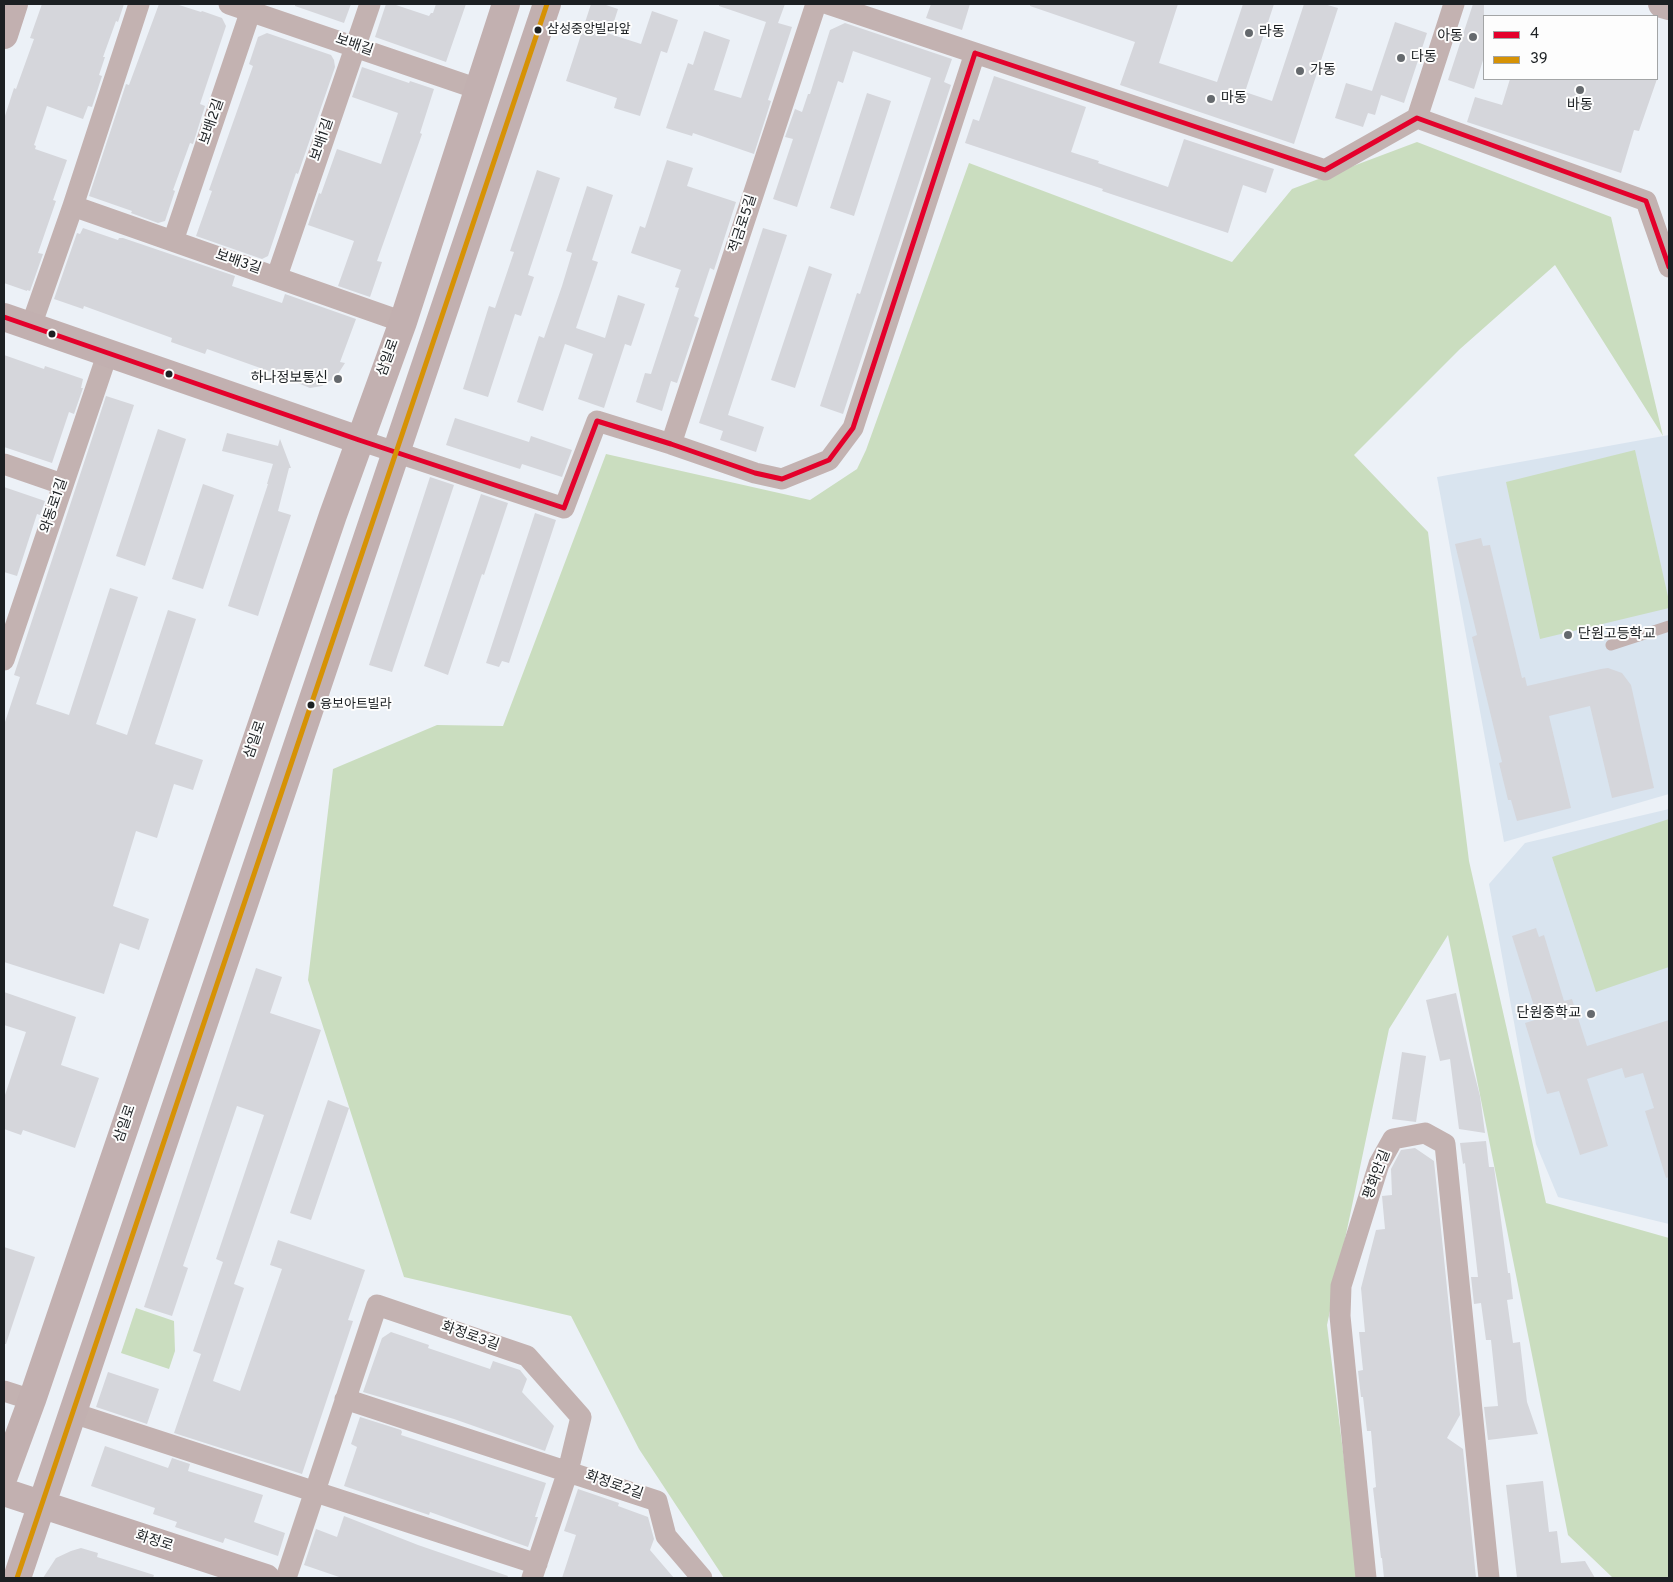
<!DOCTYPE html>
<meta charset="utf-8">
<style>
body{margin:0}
#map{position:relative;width:1673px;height:1582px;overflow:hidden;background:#ecf1f7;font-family:Overpass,sans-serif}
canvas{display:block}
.frame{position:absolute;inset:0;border:5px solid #1c2023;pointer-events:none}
.legend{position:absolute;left:1483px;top:15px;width:175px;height:65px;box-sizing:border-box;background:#fdfdfd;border:1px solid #a3a5a6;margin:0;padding:6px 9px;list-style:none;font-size:15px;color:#1c2023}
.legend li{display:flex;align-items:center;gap:10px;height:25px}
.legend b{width:25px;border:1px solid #a3a5a6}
</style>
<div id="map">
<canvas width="1673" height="1582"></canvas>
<div class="frame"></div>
<ul class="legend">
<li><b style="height:6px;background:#e4002b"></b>4</li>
<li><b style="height:6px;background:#d69205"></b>39</li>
</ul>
</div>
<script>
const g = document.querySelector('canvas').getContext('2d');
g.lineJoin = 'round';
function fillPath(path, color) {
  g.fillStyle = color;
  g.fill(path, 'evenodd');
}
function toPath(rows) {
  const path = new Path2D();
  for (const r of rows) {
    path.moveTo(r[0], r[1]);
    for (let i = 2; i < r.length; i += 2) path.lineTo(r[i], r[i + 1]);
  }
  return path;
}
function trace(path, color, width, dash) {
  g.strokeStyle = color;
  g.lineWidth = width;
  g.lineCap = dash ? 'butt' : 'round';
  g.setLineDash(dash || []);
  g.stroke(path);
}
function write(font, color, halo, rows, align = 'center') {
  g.font = font + ' Overpass,"Noto Sans KR",sans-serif';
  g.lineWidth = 4;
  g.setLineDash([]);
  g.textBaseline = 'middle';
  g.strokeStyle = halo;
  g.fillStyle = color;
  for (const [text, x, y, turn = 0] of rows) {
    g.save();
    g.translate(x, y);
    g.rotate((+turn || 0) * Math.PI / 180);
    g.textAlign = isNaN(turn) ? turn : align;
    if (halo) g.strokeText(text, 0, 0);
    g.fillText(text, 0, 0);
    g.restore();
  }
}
const built = toPath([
 [1669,435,1669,794,1504,842,1437,477],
 [1669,809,1669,1224,1558,1197,1536,1144,1489,884,1525,843]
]);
const green = toPath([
 [1417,142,1611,217,1663,436,1555,265,1460,349,1354,455,1428,532,1469,861,1546,1203,1669,1238,1669,1578,1613,1578,1568,1535,1448,935,1389,1029,1327,1325,1359,1578,724,1578,639,1449,571,1316,404,1277,308,980,333,769,437,725,503,726,606,454,810,500,857,469,866,450,969,163,1232,262,1292,189],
 [1635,450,1669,601,1669,608,1540,639,1506,482],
 [1669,819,1669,967,1596,992,1552,857],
 [136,1308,174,1321,175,1351,169,1369,121,1353]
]);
const building = toPath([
 [42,4,124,4,118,22,116,21,103,57,105,57,99,75,102,76,92,107,88,106,83,119,47,106,34,145,36,146,35,149,67,160,53,200,56,201,38,253,43,254,30,291,27,290,27,291,4,283,4,119,14,88,16,89,34,39,30,38],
 [159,4,176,4,201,12,202,11,222,18,226,26,200,104,205,106,193,144,190,143,173,190,175,191,165,221,158,223,131,213,132,211,89,196,126,84,129,85],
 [295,4,351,4,344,23,295,6],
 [386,4,393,4,429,16,431,13,433,13,436,4,466,4,446,62,375,37],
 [591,4,603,4,618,9,610,34,641,44,652,11,678,20,667,53,661,51,640,116,614,108,617,98,566,81],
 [719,4,785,4,778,23,792,27,768,100,771,101,754,154,693,133,692,136,666,128,688,63,693,65,704,31,730,40,714,90,741,98,766,22,719,6],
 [931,4,970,4,962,30,926,18],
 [1030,4,1178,4,1159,63,1217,82,1243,4,1274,4,1245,92,1272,101,1304,4,1324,4,1338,8,1294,144,1120,85,1135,42,1030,6],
 [1473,4,1484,4,1484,57,1474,89,1448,80],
 [1395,22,1427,33,1404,103,1381,95,1375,115,1368,113,1363,127,1335,118,1346,83,1372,91],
 [845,23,952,59,944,82,951,85,843,414,820,406,857,293,860,294,931,78,853,51,843,83,838,81,797,207,773,199,793,139,785,137,795,109,802,112,808,94,810,94,830,30],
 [267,33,331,55,334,60,335,67,298,174,296,173,268,256,262,259,196,236,212,191,209,190,253,66,249,64,258,37],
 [362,67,409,83,410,81,434,89,420,133,422,134,377,261,382,262,370,297,338,286,354,241,308,225,319,193,321,194,337,149,381,164,398,113,352,97],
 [994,76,1086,107,1071,152,1099,161,1098,163,1168,187,1184,139,1274,169,1266,193,1243,185,1228,233,1102,191,1103,189,965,143,973,119,979,121],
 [1510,79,1657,79,1639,131,1634,130,1621,173,1467,122,1475,97,1502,105],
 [867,93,891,101,854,216,830,208],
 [667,160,693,168,687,186,736,202,714,270,710,268,694,316,699,318,677,383,671,381,662,411,636,402,645,373,651,374,679,288,675,287,681,270,631,253,640,226,645,228],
 [537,170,560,178,528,275,534,277,521,316,515,314,488,397,463,389,489,306,495,308,514,252,510,251],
 [587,186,613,195,592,260,598,262,576,328,605,338,618,295,645,304,631,346,625,344,604,408,578,399,593,354,565,344,543,411,517,402,539,336,544,338,562,286,572,253,566,251],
 [83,228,118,240,119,238,123,238,235,276,232,286,282,303,285,294,356,319,340,362,345,363,336,377,322,386,310,388,263,369,207,349,205,354,171,342,172,338,84,306,83,309,54,299,77,233,80,234],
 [763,228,787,235,728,415,764,427,756,452,720,440,723,431,699,423],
 [809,266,832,274,795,388,771,380],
 [4,355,44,369,45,366,83,379,81,388,83,388,74,414,69,412,52,463,4,447],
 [106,396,134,405,36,704,69,715,110,588,138,597,96,724,127,735,168,610,196,619,155,744,203,760,193,790,174,784,157,838,136,831,113,906,149,919,139,950,120,943,104,994,4,962,4,725,20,677,14,675],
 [455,418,529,442,531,436,572,450,562,477,522,464,520,469,446,445],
 [158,429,186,439,145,566,116,556],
 [227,433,278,446,280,439,291,468,289,468,278,511,291,515,258,616,228,606,268,484,267,484,273,464,222,451],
 [430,477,454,485,392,672,369,665],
 [203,484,234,495,203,589,172,579],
 [4,487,45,501,40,515,37,514,17,576,4,572],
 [481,494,508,503,484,575,482,574,448,675,424,666],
 [535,513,556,520,509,663,502,661,499,667,486,663],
 [1481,538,1483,546,1490,545,1522,678,1525,677,1527,686,1601,669,1608,668,1622,673,1631,685,1654,788,1612,798,1590,706,1549,716,1571,808,1517,821,1511,800,1508,800,1499,763,1502,762,1472,637,1477,635,1455,544],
 [1536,928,1539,937,1544,935,1564,1001,1572,999,1587,1046,1669,1020,1669,1177,1666,1178,1645,1111,1654,1108,1643,1073,1625,1078,1622,1068,1587,1079,1608,1146,1580,1155,1559,1091,1547,1094,1525,1023,1538,1019,1512,936],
 [256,968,282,977,270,1013,321,1030,234,1284,244,1288,213,1381,240,1391,282,1269,270,1265,278,1240,365,1270,348,1320,353,1321,302,1474,174,1433,201,1354,193,1351,223,1262,216,1259,264,1115,237,1106,183,1266,188,1268,172,1316,144,1307],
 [4,992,76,1017,61,1065,99,1078,75,1148,23,1130,21,1135,4,1129,4,1098,26,1032,4,1025],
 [1456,993,1470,1057,1480,1096,1485,1133,1459,1129,1450,1059,1440,1061,1426,1000],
 [1402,1052,1426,1056,1416,1122,1392,1119],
 [328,1100,349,1108,311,1220,290,1213],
 [1486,1141,1489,1167,1494,1167,1508,1273,1510,1273,1513,1299,1507,1300,1513,1343,1520,1342,1527,1402,1538,1434,1488,1440,1484,1407,1498,1406,1491,1340,1486,1340,1481,1303,1474,1304,1471,1277,1478,1277,1465,1163,1463,1164,1460,1143],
 [1415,1148,1434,1161,1460,1415,1447,1438,1463,1449,1476,1578,1384,1578,1382,1558,1381,1558,1373,1488,1376,1487,1371,1431,1367,1431,1363,1397,1361,1397,1358,1371,1363,1370,1359,1332,1365,1332,1361,1288,1376,1230,1385,1229,1382,1196,1392,1195,1391,1169,1401,1150],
 [4,1247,35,1257,6,1344,4,1344],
 [391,1332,429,1345,428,1348,490,1369,493,1361,520,1370,527,1379,522,1392,554,1426,545,1451,454,1419,363,1392,382,1338],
 [108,1372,159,1389,147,1424,96,1407],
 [360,1417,401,1430,402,1432,401,1435,546,1483,535,1517,538,1517,528,1547,430,1512,429,1515,344,1486,357,1447,351,1444],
 [105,1446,168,1468,172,1458,190,1464,188,1471,263,1495,254,1522,285,1533,278,1556,225,1538,223,1543,175,1527,177,1522,153,1514,155,1508,91,1486],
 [1543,1481,1549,1532,1557,1531,1561,1563,1585,1561,1595,1578,1517,1578,1506,1485],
 [578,1489,619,1503,618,1506,648,1517,654,1539,650,1550,674,1578,562,1578,576,1535,564,1531],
 [344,1516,418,1545,508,1576,507,1578,342,1578,304,1565,316,1529,337,1537],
 [81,1548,98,1553,97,1557,154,1575,153,1578,43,1578,56,1558,71,1551]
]);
const lane = toPath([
 [1611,645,1669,626]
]);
const street = toPath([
 [229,4,478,89],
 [828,4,975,53],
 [1417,118,1454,4],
 [73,206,403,322],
 [173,241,253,4],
 [277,276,370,4],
 [31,326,73,206,139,4],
 [359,440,564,508,597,421,671,444,755,473,782,479,829,460,853,428,975,53,1325,170,1417,118,1646,201,1669,267],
 [671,444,816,4],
 [4,464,62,484],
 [4,660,108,352],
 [4,1391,32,1400],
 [345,1399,657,1501,666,1536,702,1578],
 [73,1413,537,1564],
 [286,1578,377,1305,527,1356,581,1417,568,1471,532,1578],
 [1366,1578,1340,1316,1341,1286,1379,1164,1393,1139,1425,1133,1445,1144,1489,1578]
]);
const secondary = toPath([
 [1662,4,1669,6],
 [4,35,14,4],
 [4,317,359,440],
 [4,1476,32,1400,333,515,403,322,506,4],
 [4,1492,266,1578],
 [17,1578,547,4]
]);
const bus1 = toPath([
 [4,317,359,440,564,508,597,421,671,444,755,473,782,479,829,460,853,428,975,53,1325,170,1417,118,1646,201,1669,267]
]);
const bus2 = toPath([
 [17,1578,547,4]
]);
const markers = [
 [538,30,4.5,"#1c2023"],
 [1249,33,5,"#65696d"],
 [1473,37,5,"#65696d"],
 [1401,58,5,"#65696d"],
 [1300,71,5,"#65696d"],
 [1580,90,5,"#65696d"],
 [1211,99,5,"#65696d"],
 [52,334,4.5,"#1c2023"],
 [169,374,4.5,"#1c2023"],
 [338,379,5,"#65696d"],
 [1568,635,5,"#65696d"],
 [311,705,4.5,"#1c2023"],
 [1591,1014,5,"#65696d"]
];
const busNames = [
 ["삼성중앙빌라앞",547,30],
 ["융보아트빌라",320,705]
];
const poiNames = [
 ["라동",1259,33],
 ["아동",1463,37,"right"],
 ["다동",1411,58],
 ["가동",1310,71],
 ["마동",1221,99],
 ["바동",1580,106,"center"],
 ["하나정보통신",328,379,"right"],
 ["단원고등학교",1578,635],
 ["단원중학교",1581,1014,"right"]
];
const streetNames = [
 ["보배길",354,46,19],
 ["보배2길",213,122,-71],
 ["보배1길",323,140,-71],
 ["적금로5길",744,224,-72],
 ["보배3길",238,263,19],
 ["삼일로",389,358,-70],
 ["와동로1길",55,506,-71],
 ["삼일로",256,740,-71],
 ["삼일로",126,1124,-71],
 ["평화안길",1378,1175,-69],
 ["화정로3길",470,1337,19],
 ["화정로2길",614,1486,19],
 ["화정로",154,1542,18]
];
fillPath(built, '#d9e4ef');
fillPath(green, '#caddbf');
fillPath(building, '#d5d6db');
trace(lane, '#c3b2b1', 11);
trace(street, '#c3b2b1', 21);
trace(secondary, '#c2b0b0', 28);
trace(bus1, '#e4002b', 5);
trace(bus2, '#d69205', 5);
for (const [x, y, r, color] of markers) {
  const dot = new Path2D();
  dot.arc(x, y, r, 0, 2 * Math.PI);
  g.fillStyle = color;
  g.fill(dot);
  trace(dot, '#fdfdfd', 2);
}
write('13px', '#1c2023', '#fdfdfd', busNames, 'left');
write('14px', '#1c2023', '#fdfdfd', poiNames, 'left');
write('14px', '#1c2023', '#fdfdfd', streetNames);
</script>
